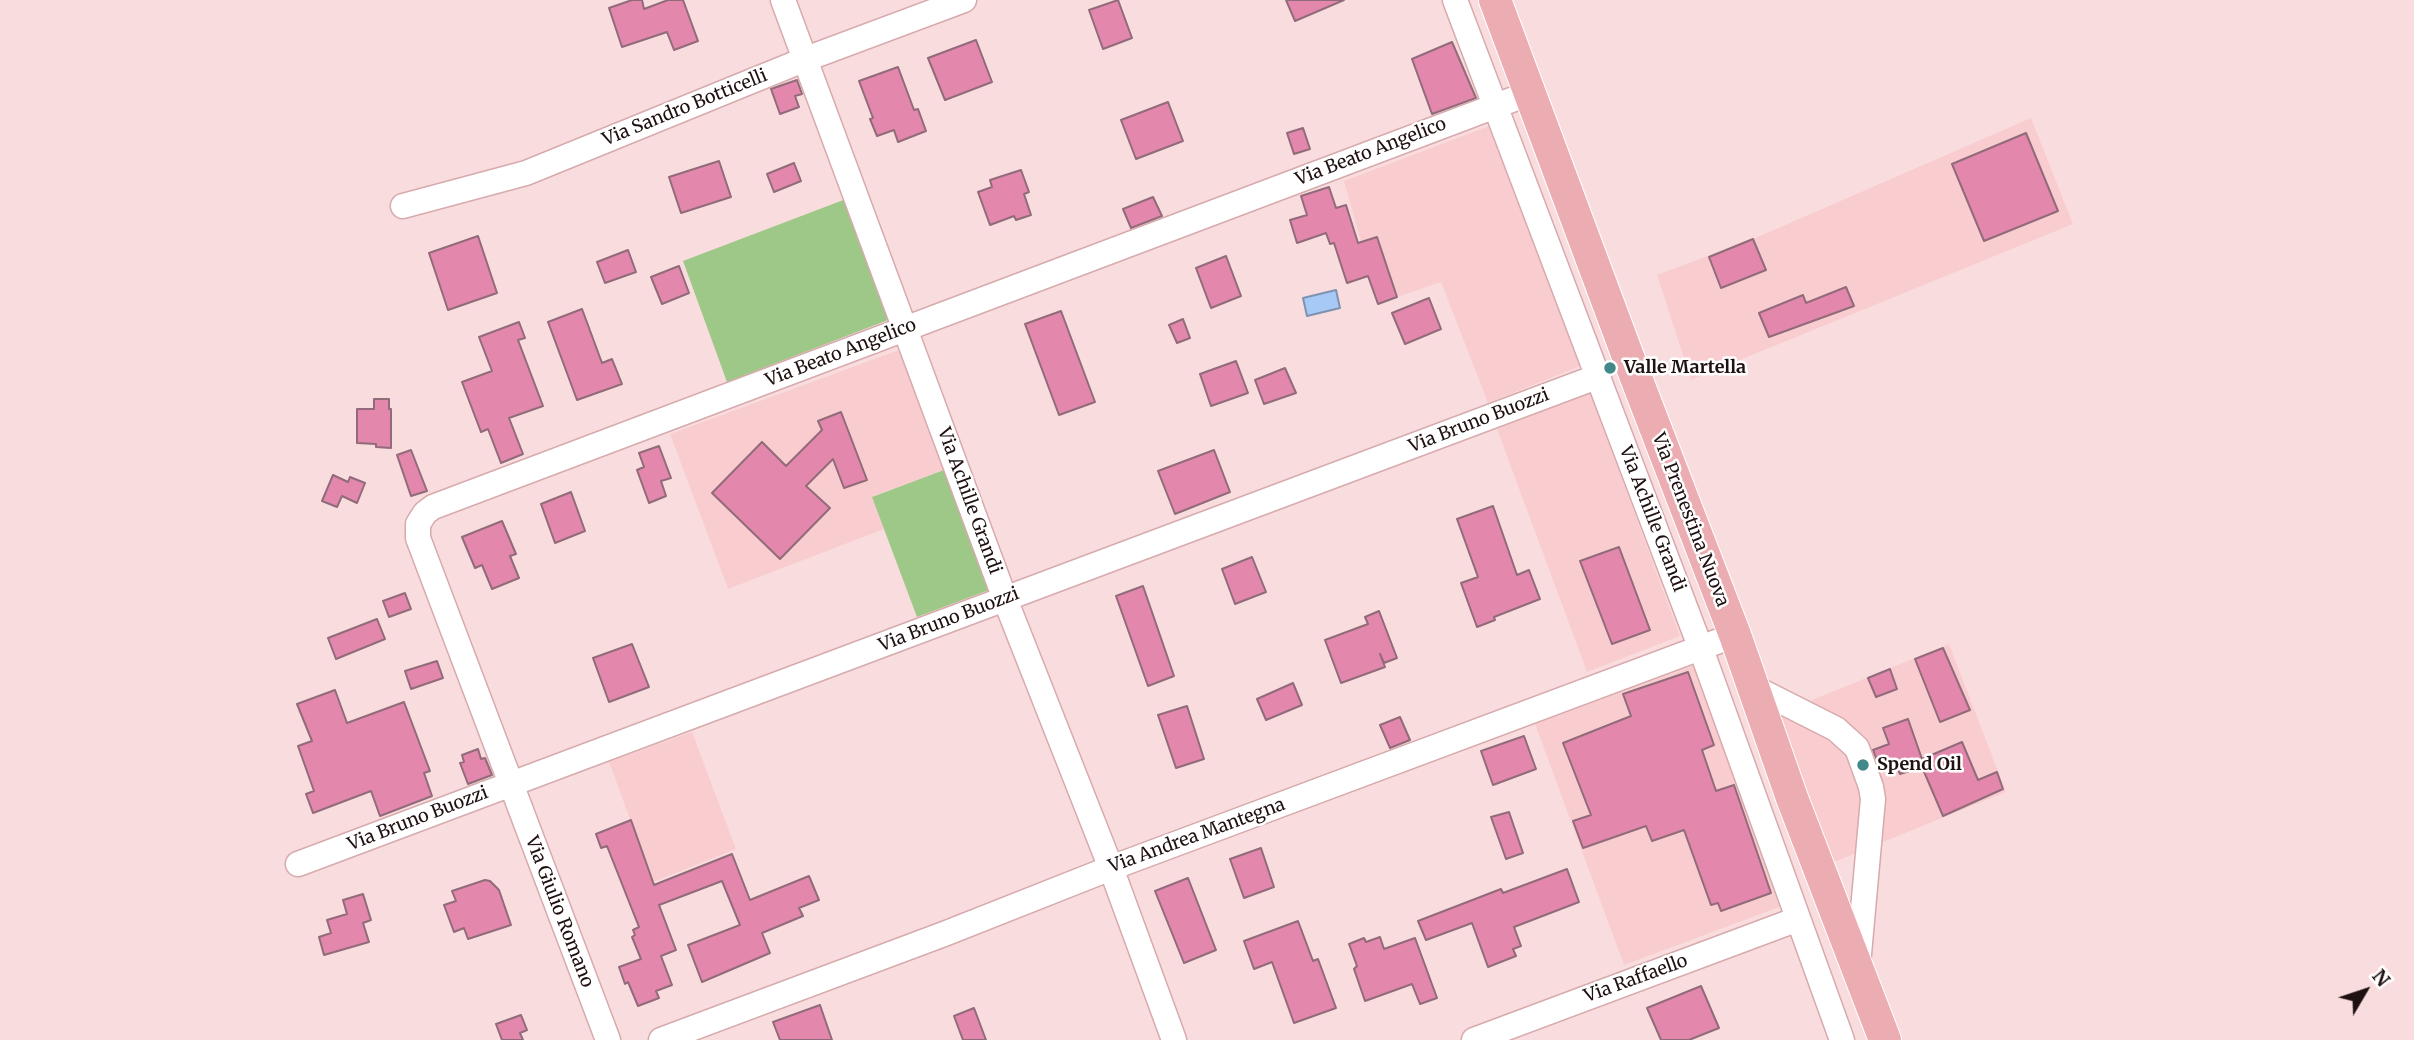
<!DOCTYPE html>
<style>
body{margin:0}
#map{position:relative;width:2414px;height:1040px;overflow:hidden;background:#f9ddde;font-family:Merriweather,serif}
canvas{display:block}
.north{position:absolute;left:2330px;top:956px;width:70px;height:70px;-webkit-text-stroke:5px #fff;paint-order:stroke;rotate:51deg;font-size:19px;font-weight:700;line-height:28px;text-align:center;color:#1f1011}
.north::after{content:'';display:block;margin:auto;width:24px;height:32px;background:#1f1011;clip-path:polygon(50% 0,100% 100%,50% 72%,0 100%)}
</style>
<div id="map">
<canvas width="2414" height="1040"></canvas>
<div class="north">N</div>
</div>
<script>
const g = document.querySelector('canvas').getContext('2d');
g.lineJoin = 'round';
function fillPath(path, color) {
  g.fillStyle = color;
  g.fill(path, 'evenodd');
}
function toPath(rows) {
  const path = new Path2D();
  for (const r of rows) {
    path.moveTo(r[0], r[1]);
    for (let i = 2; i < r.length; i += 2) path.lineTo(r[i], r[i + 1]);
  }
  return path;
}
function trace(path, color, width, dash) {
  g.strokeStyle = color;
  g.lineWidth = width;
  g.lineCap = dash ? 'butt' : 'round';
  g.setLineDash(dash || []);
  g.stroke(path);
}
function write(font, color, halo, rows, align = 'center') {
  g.font = font + ' Merriweather,serif';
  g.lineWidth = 5;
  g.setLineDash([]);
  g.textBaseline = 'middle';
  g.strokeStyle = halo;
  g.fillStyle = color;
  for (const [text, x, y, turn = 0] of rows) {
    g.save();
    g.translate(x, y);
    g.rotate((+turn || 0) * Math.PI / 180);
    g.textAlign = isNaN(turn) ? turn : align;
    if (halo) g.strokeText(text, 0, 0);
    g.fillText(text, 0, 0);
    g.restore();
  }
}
const built = toPath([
 [2031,118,2073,224,1691,380,1657,275,1753,239],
 [1494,124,1583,365,1488,403,1441,282,1397,297,1377,237,1361,242,1344,181],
 [899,350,944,470,873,496,884,529,728,589,670,434],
 [1590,393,1680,636,1587,672,1497,429],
 [1949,644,2006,792,1829,864,1773,716],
 [1693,666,1782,906,1624,965,1535,724],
 [692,732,736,849,653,882,609,762]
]);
const green = toPath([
 [846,199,888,320,727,382,683,261],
 [944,470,989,590,917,617,872,497]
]);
const water = toPath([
 [1336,290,1340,308,1307,316,1303,298,1336,290]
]);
const building = toPath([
 [632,0,642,0,644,9,668,0,683,0,698,41,674,50,667,32,622,47,609,8,632,0],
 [1118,0,1132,38,1103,49,1089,10,1118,0],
 [1286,0,1344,0,1295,21,1286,0],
 [976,40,992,82,945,100,928,58,976,40],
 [1452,42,1476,98,1432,114,1412,59,1452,42],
 [898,67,914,110,918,109,926,131,898,142,894,130,877,136,870,119,873,118,859,81,898,67],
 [797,80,802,94,795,96,799,107,780,114,771,89,797,80],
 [1168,102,1183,141,1136,159,1121,120,1168,102],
 [1303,128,1310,149,1294,154,1287,133,1303,128],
 [2026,133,2058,211,1984,241,1952,164,2026,133],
 [719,161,731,197,681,213,669,177,719,161],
 [794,163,801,181,774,192,767,174,794,163],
 [1021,170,1029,192,1024,194,1031,215,1016,220,1014,216,990,225,978,192,992,187,990,180,1021,170],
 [1329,187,1336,208,1346,205,1358,243,1377,237,1397,297,1378,304,1368,276,1347,283,1334,243,1330,244,1326,233,1297,243,1290,220,1307,215,1301,196,1329,187],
 [1153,197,1162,216,1131,228,1123,209,1153,197],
 [478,236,497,293,448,310,429,253,478,236],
 [1753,239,1766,270,1721,288,1709,257,1753,239],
 [628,250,636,272,605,283,597,262,628,250],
 [1226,256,1241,296,1211,308,1196,268,1226,256],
 [679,266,689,293,662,304,651,277,679,266],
 [1846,287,1854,306,1769,337,1759,313,1803,295,1806,303,1846,287],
 [1429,298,1441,329,1405,344,1392,313,1429,298],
 [582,309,602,363,612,359,622,384,577,400,548,322,582,309],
 [1061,311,1095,402,1059,415,1025,324,1061,311],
 [1183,319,1190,338,1177,343,1169,325,1183,319],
 [519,322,525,338,518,340,543,406,509,418,523,454,501,463,488,429,481,432,462,382,492,371,479,337,519,322],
 [1236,361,1248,393,1211,406,1200,374,1236,361],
 [1285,368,1296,393,1264,404,1255,380,1285,368],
 [374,399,389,399,389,409,391,409,391,448,376,447,376,444,357,443,357,409,374,409,374,399],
 [841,412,867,480,844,488,833,459,806,486,830,508,780,559,712,493,762,442,786,466,822,430,818,421,841,412],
 [659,446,671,478,661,481,666,496,649,503,637,470,644,467,639,453,659,446],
 [411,450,427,491,411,496,397,455,411,450],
 [1214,450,1230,492,1175,514,1158,471,1214,450],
 [333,475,348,482,350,477,365,483,357,503,342,496,337,507,322,501,333,475],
 [571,492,585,531,555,543,541,504,571,492],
 [1493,506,1517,575,1529,570,1540,599,1494,617,1495,620,1477,627,1461,583,1478,577,1457,519,1493,506],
 [502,521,516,554,510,556,519,578,492,589,482,565,475,568,462,537,502,521],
 [1619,547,1650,630,1612,644,1580,561,1619,547],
 [1252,557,1266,592,1235,604,1222,569,1252,557],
 [1143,586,1174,676,1148,686,1116,596,1143,586],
 [405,593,411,609,389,617,383,601,405,593],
 [1379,611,1397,658,1384,663,1380,654,1385,667,1341,683,1325,640,1368,624,1365,617,1379,611],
 [377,619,385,639,336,659,328,638,377,619],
 [632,644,649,687,609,702,593,658,632,644],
 [1943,648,1970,710,1940,722,1915,659,1943,648],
 [437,661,443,678,411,689,405,671,437,661],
 [1890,669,1897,689,1876,697,1868,678,1890,669],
 [1688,672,1714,745,1702,750,1716,791,1734,785,1771,893,1721,911,1718,903,1711,905,1684,830,1652,841,1646,826,1583,848,1573,821,1591,815,1563,743,1631,716,1623,694,1688,672],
 [1293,683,1302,705,1266,720,1257,699,1293,683],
 [335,690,347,723,404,702,430,771,424,773,432,796,380,816,371,791,313,813,306,794,314,791,298,746,312,741,297,704,335,690],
 [1187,706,1204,759,1176,768,1158,715,1187,706],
 [1400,717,1410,740,1390,748,1380,725,1400,717],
 [1908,719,1922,759,1962,742,1978,780,1997,772,2003,789,1943,816,1922,767,1900,774,1896,765,1881,770,1873,750,1889,744,1883,728,1908,719],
 [1524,736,1536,769,1493,785,1481,751,1524,736],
 [478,749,481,759,485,758,492,775,468,784,460,763,464,762,462,755,478,749],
 [1509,812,1523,853,1506,859,1491,817,1509,812],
 [631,820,654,885,732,854,750,900,809,876,819,900,799,908,803,916,762,933,770,953,702,982,688,945,740,925,722,881,659,905,676,950,661,956,672,985,656,991,659,998,638,1006,628,982,625,984,619,967,641,959,632,937,635,935,633,930,639,927,607,846,601,848,596,834,631,820],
 [1261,848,1274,887,1244,898,1230,859,1261,848],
 [1567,869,1579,902,1514,927,1521,946,1513,949,1516,956,1488,967,1472,923,1426,940,1418,921,1501,889,1503,893,1567,869],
 [1188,878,1216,950,1184,963,1155,891,1188,878],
 [485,880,490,881,499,890,511,925,468,939,464,928,454,932,444,905,456,901,452,891,485,880],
 [363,894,371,920,363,923,369,942,324,955,319,937,331,933,327,920,347,914,343,900,363,894],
 [1298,921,1313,961,1318,959,1336,1008,1294,1023,1272,962,1254,969,1244,941,1298,921],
 [1380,937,1384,949,1415,938,1437,998,1420,1004,1412,984,1365,1001,1354,969,1357,966,1349,944,1364,938,1366,942,1380,937],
 [1701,986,1719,1028,1689,1040,1661,1040,1647,1008,1701,986],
 [820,1005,832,1040,780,1040,773,1022,820,1005],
 [974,1008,986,1040,963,1040,954,1016,974,1008],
 [521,1015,527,1030,520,1033,523,1040,502,1040,496,1024,521,1015]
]);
const minor = toPath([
 [783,0,1005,599,1111,868,1174,1040],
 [1455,0,1701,649,1842,1040],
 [403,206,526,173,806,59,964,0],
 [1753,687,1836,729,1857,748,1871,787,1873,799,1858,965],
 [298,864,1599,376],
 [608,1040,418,538,418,524,425,513,433,507,1530,93],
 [661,1040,944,934,1111,868,1735,635],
 [1474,1040,1798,919]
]);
const major = toPath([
 [1495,0,1630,362,1735,635,1792,798,1885,1040]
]);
const markers = [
 [1610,368,7,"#418988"],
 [1863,765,7,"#418988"]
];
const streetNames = [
 ["Via Sandro Botticelli",685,108,-22],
 ["Via Beato Angelico",1371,152,-21],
 ["Via Beato Angelico",841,353,-21],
 ["Via Bruno Buozzi",1479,421,-21],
 ["Via Achille Grandi",969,501,70],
 ["Via Achille Grandi",1652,519,69],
 ["Via Prenestina Nuova",1690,520,69],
 ["Via Bruno Buozzi",949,620,-21],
 ["Via Bruno Buozzi",418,819,-21],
 ["Via Andrea Mantegna",1197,836,-20],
 ["Via Giulio Romano",559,912,69],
 ["Via Raffaello",1636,979,-20]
];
const poiNames = [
 ["Valle Martella",1624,368],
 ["Spend Oil",1877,765]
];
fillPath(built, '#f9cdcf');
fillPath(green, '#9ec887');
fillPath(water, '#a7c9f5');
trace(water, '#7e92b1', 2);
fillPath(building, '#e388ac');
trace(building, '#916b79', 2);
trace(minor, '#d7aaad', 27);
trace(major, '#fff', 34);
trace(minor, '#fff', 24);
trace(major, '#ebacb2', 32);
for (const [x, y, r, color] of markers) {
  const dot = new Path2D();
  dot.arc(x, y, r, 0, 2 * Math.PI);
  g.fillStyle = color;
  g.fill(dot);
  trace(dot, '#fff', 2.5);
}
write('18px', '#1f1011', '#fff', streetNames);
write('bold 18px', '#1f1011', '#fff', poiNames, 'left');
</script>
